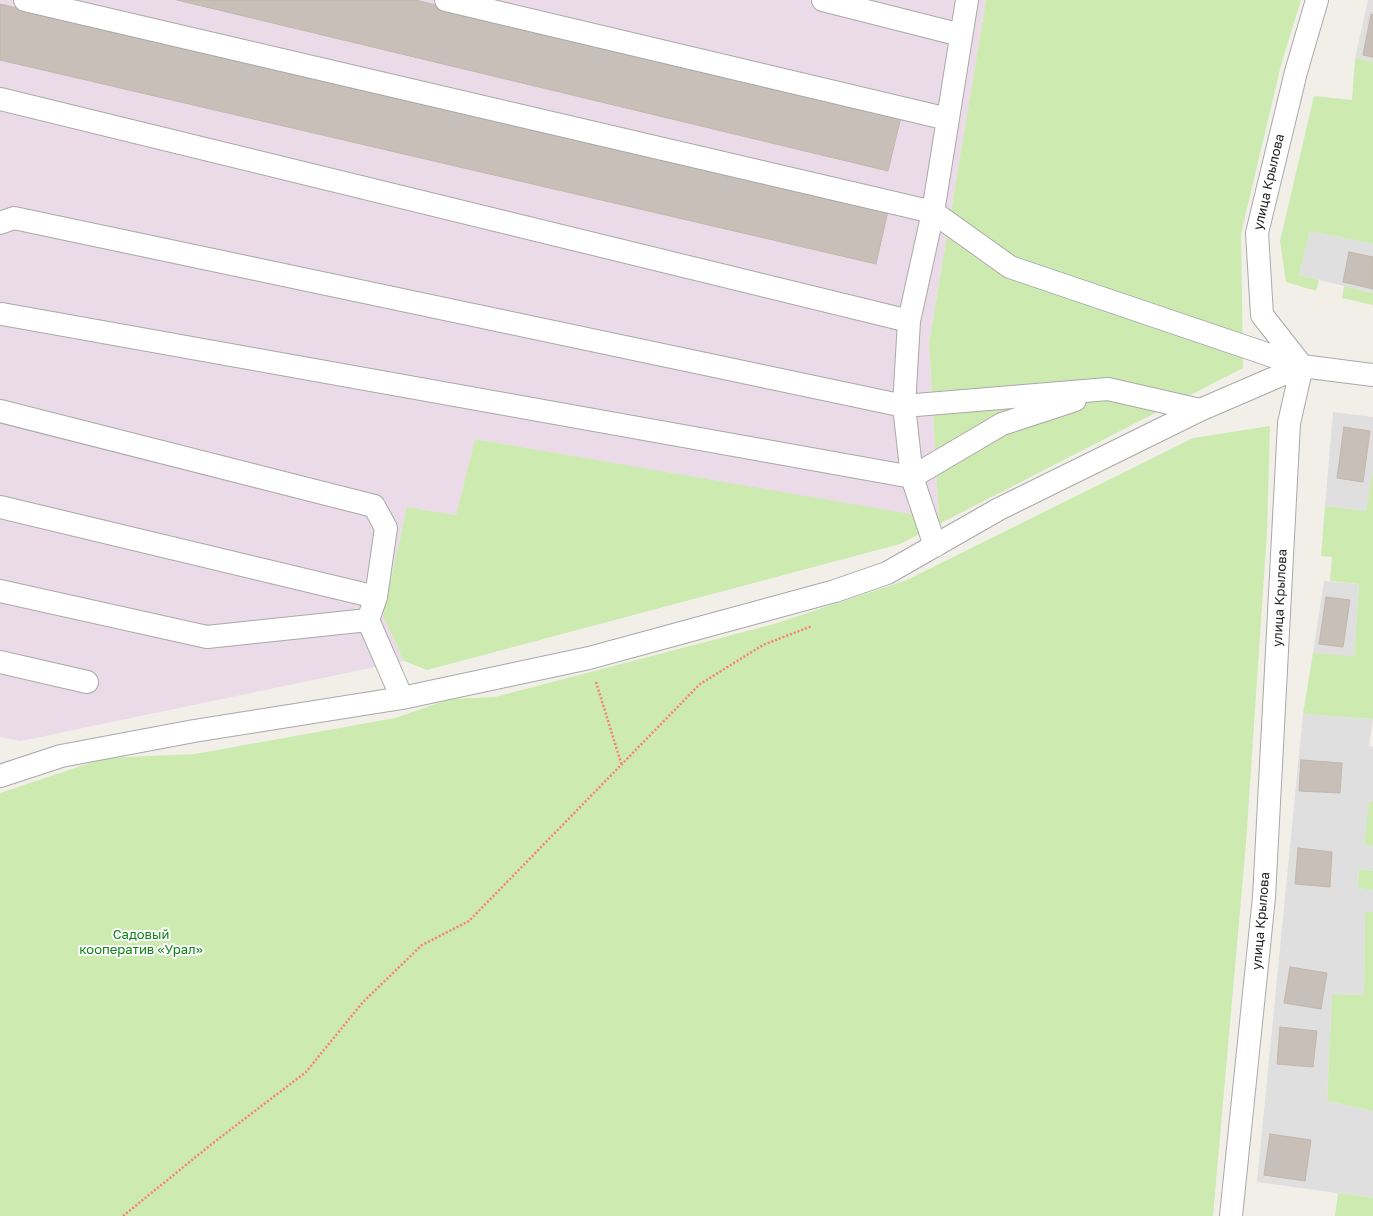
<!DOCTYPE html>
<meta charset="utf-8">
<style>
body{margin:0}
canvas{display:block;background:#f2efe9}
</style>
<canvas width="1373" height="1216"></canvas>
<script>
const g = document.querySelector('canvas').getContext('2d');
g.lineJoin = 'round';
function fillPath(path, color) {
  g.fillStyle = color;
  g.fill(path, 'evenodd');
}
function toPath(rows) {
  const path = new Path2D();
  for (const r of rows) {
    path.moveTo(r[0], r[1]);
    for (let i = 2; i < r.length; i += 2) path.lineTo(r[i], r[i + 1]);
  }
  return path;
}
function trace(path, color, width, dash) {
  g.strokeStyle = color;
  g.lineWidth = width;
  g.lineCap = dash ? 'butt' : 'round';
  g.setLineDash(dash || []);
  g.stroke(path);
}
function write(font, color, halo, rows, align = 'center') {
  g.font = font + ' "Golos Text",sans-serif';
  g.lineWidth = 4;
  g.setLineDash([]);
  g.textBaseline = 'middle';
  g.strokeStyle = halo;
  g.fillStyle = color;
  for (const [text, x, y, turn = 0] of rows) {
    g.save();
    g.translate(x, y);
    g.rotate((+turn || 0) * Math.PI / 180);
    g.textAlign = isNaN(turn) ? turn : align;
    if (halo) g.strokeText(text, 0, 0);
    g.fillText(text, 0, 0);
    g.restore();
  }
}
const residential = toPath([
 [1368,0,1373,0,1373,62,1355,58],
 [1310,231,1373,244,1373,293,1299,275],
 [1333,412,1373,417,1373,471,1366,511,1325,506],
 [1324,581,1359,584,1354,657,1313,653],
 [1303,714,1373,719,1369,746,1373,747,1373,802,1369,802,1364,845,1373,846,1373,871,1359,869,1358,888,1373,890,1373,912,1365,912,1364,995,1332,994,1327,1101,1373,1111,1373,1198,1257,1182]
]);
const industrial = toPath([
 [0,0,986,0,929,343,939,520,475,439,456,515,407,507,383,616,404,661,21,741,0,737]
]);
const grass = toPath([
 [986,0,1301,0,1281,65,1241,234,1243,368,900,544,427,670,404,661,383,616,407,507,456,515,475,439,939,519,929,343],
 [1355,58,1373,62,1373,244,1310,231,1299,275,1319,280,1316,291,1286,282,1280,241,1314,96,1352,100],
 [1344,286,1373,293,1373,305,1342,298],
 [1270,426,1267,532,1246,843,1213,1216,0,1216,0,793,105,758,195,754,395,718,450,699,495,697,774,624,907,580,1193,438],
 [1373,471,1373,719,1303,714,1313,653,1354,656,1359,584,1330,581,1332,557,1321,556,1325,506,1366,511],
 [1369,802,1373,802,1373,846,1364,845],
 [1359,869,1373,871,1373,890,1358,888],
 [1365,912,1373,912,1373,1111,1327,1101,1332,994,1364,995],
 [1338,1193,1373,1198,1373,1216,1335,1216]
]);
const building = toPath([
 [177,0,415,0,901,117,888,171,177,0],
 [0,4,888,211,876,264,0,60,0,4],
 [1371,14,1373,15,1373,57,1363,55,1371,14],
 [1349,252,1373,257,1373,289,1343,282,1349,252],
 [1344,427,1370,431,1363,482,1337,478,1344,427],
 [1326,597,1350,600,1343,647,1319,644,1326,597],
 [1301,760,1342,763,1340,793,1299,791,1301,760],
 [1298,848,1332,852,1330,887,1295,884,1298,848],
 [1290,967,1327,973,1321,1009,1284,1003,1290,967],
 [1280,1027,1317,1031,1313,1067,1277,1064,1280,1027],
 [1270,1134,1311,1140,1305,1181,1264,1175,1270,1134]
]);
const path = toPath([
 [596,682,622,766],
 [123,1216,213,1143,306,1072,363,1002,422,945,469,921,700,684,763,645,812,626]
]);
const minor = toPath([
 [25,0,933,212,909,321,904,406,912,477,935,546],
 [446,0,948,119],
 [823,0,961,35],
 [967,0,933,212,1010,267,1302,366,1373,375],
 [0,99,909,321],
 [0,223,14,218,904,406,1108,389,1200,410],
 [2,314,912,477,1002,424,1075,400],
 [0,411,374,506,386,528,376,597,368,620,402,698],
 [0,507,376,597],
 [0,591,207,637,368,620],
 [0,662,87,682],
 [0,776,61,756,194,731,402,698,589,658,835,591,887,573,999,509,1200,410,1302,366],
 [1231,1216,1264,897,1289,423,1302,366,1262,315,1257,233,1296,72,1317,0]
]);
const streetNames = [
 ["улица Крылова",1269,182,-77],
 ["улица Крылова",1280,598,-87],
 ["улица Крылова",1261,921,-85]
];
const parkNames = [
 ["Садовый",141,935],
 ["кооператив «Урал»",141,950]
];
fillPath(residential, '#e0dfdf');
fillPath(industrial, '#ebdbe8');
fillPath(grass, '#cdebb0');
fillPath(building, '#c7bfb8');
trace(building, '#c4b6ab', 1);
trace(minor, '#a9a9a9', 24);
trace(path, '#fa8072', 2.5, [2, 2]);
trace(minor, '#fff', 22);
write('13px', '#222', '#fff', streetNames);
write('13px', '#0c8416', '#fff', parkNames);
</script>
